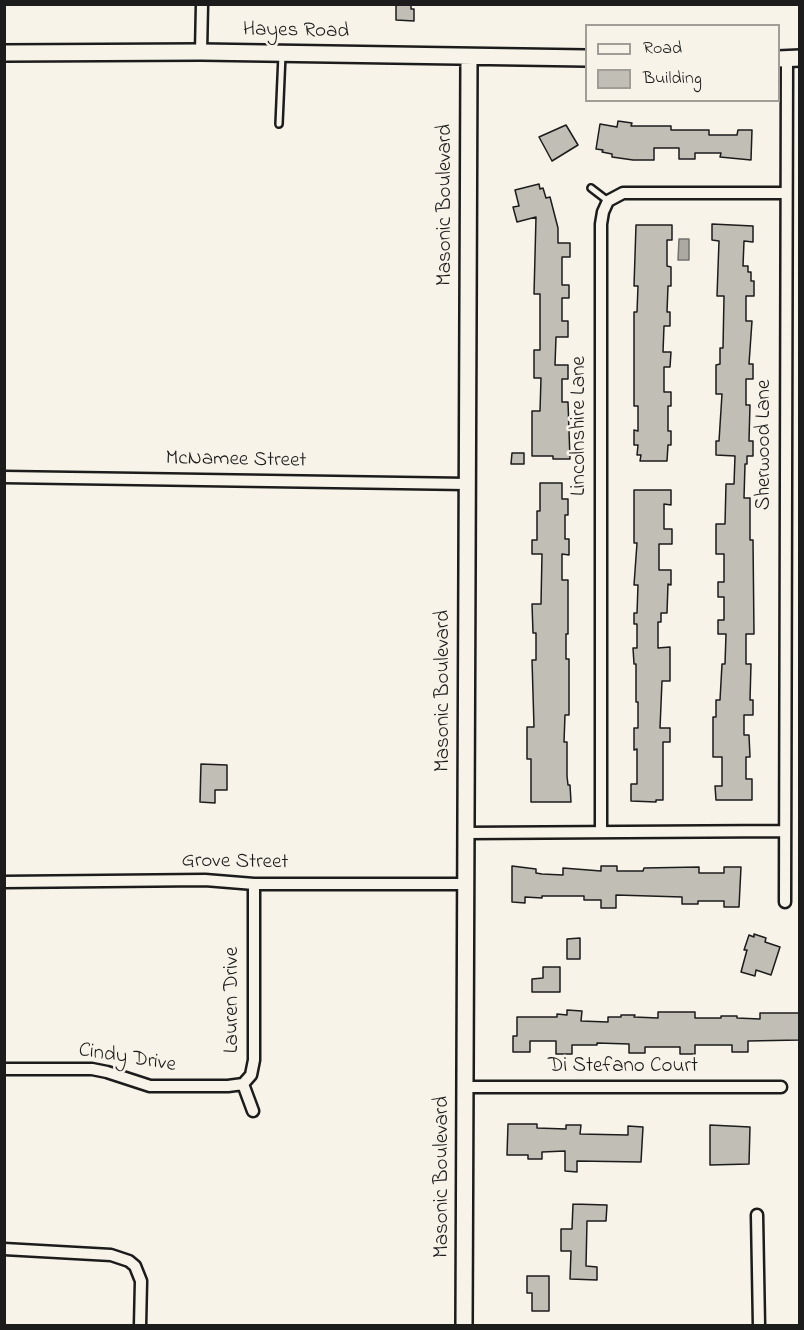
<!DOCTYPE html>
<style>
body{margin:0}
#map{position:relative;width:804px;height:1330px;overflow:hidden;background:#f7f3e8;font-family:"Indie Flower",sans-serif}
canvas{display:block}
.frame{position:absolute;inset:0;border:6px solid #1c1c1c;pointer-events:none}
.legend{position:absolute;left:585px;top:24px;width:195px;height:78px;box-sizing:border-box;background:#f7f3e8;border:2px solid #9f9d96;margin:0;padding:8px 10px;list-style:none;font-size:18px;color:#1c1c1c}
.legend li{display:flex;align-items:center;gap:12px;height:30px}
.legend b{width:30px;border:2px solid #9f9d96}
</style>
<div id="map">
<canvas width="804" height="1330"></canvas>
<div class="frame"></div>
<ul class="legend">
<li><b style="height:8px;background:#f7f3e8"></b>Road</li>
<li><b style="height:16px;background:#c0beb5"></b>Building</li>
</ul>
</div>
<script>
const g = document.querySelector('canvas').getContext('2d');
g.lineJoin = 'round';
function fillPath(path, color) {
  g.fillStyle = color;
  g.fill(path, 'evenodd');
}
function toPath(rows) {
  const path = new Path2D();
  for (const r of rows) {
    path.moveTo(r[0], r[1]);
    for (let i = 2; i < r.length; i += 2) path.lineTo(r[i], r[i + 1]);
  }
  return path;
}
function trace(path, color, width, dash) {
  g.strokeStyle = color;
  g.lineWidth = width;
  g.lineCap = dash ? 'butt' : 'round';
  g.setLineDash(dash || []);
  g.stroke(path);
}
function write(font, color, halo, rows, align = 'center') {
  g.font = font + ' "Indie Flower",sans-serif';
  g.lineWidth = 5;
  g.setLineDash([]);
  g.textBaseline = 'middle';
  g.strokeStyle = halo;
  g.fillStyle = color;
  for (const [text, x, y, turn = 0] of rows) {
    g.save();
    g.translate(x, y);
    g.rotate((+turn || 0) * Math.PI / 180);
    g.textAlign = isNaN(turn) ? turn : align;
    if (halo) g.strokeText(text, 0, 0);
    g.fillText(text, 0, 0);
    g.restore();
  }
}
const water = toPath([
 [679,239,689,239,689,260,678,260,679,239]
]);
const building = toPath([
 [396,4,411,4,411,9,414,9,414,21,396,20,396,4],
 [618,121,632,123,631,126,671,126,671,130,709,130,709,135,737,135,738,130,752,130,751,160,720,157,721,153,695,153,695,159,679,159,679,148,654,148,654,160,633,160,612,157,612,154,602,152,603,150,596,149,600,124,617,127,618,121],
 [566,125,578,145,552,161,539,137,566,125],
 [539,184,540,189,543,188,546,198,550,197,558,228,558,243,570,243,570,257,562,257,562,285,569,285,569,298,562,298,562,321,568,321,568,337,556,337,555,365,568,365,568,379,562,379,562,402,568,402,570,459,553,459,553,456,532,456,532,411,540,411,541,378,534,378,534,350,540,350,540,294,534,294,536,217,517,222,513,207,519,206,515,190,539,184],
 [712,224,753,226,753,242,744,241,743,266,748,266,748,272,751,272,751,281,754,281,754,296,746,296,746,321,752,321,749,364,753,364,753,379,746,379,746,405,750,405,749,441,753,441,753,456,747,456,747,464,745,464,744,498,750,498,750,540,753,540,754,634,746,634,746,664,751,664,750,700,753,700,753,715,744,715,744,735,749,735,750,757,746,757,746,779,752,779,752,800,716,800,715,786,722,786,722,757,713,757,713,717,716,717,716,700,720,700,722,664,725,664,726,634,718,634,718,620,724,620,724,597,718,597,718,582,724,582,724,554,716,554,716,524,725,524,726,484,734,484,735,456,716,455,716,441,719,441,722,394,716,394,716,365,720,364,720,348,723,348,724,296,717,296,719,241,712,240,712,224],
 [636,225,672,225,672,240,667,240,667,266,671,267,671,286,668,286,667,312,670,312,670,326,664,326,663,352,671,352,670,367,664,367,664,392,671,392,671,406,668,406,668,431,671,431,671,445,668,445,667,461,640,461,641,455,637,455,638,445,634,445,634,430,638,431,638,406,634,406,634,312,637,312,638,286,634,286,636,225],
 [512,453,524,453,524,464,511,464,512,453],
 [540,483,562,483,562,499,568,499,568,515,565,515,565,539,569,539,569,555,562,554,562,580,568,580,568,634,566,634,566,659,569,659,569,715,565,715,564,742,567,742,567,776,568,785,570,785,571,802,531,802,531,759,527,759,527,727,534,727,532,660,536,660,536,633,533,633,532,604,541,604,542,554,532,554,532,540,537,540,537,511,540,511,540,483],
 [634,490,671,490,671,505,664,504,664,529,672,529,672,544,659,544,659,570,671,570,671,585,668,584,667,613,661,613,661,622,658,622,658,648,670,647,670,681,662,681,660,728,670,728,670,742,663,742,663,800,656,800,656,802,631,801,631,784,637,784,637,749,634,750,634,728,638,728,638,702,636,702,636,664,634,664,633,648,637,648,637,624,634,624,634,613,637,613,638,585,634,585,637,543,634,543,634,490],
 [201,764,227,765,227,790,215,790,215,803,200,802,201,764],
 [512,866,536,869,536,873,542,874,563,875,563,868,601,871,601,866,617,866,617,871,643,871,644,868,699,867,699,873,724,873,724,867,741,867,739,907,724,907,724,901,698,901,698,904,682,904,682,897,616,895,616,908,601,908,601,900,584,900,584,896,542,896,542,898,525,897,525,903,512,902,512,866],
 [754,934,766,938,765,942,780,947,771,975,756,970,755,976,741,972,747,950,744,950,749,935,754,937,754,934],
 [580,938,580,959,567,959,567,939,580,938],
 [543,967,560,967,560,992,532,992,532,979,543,978,543,967],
 [567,1010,582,1011,581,1021,608,1022,608,1017,621,1017,621,1015,635,1015,634,1017,658,1018,658,1012,695,1012,695,1018,721,1018,721,1016,737,1016,737,1018,760,1019,760,1013,800,1013,800,1040,748,1041,748,1052,732,1052,732,1045,695,1045,695,1054,680,1054,680,1047,645,1047,645,1053,629,1053,629,1044,597,1043,597,1045,572,1045,572,1054,556,1054,556,1041,530,1041,530,1052,513,1052,513,1036,517,1036,517,1017,557,1017,557,1014,567,1015,567,1010],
 [508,1124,537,1124,537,1128,566,1129,566,1125,581,1125,580,1134,628,1135,628,1126,643,1127,641,1162,577,1161,577,1172,565,1171,565,1151,542,1152,542,1159,528,1159,528,1155,507,1155,508,1124],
 [710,1125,750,1127,749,1164,710,1165,710,1125],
 [573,1204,607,1205,606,1221,587,1221,586,1266,597,1267,597,1280,570,1279,571,1251,561,1251,561,1229,572,1229,573,1204],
 [527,1276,549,1276,549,1311,532,1311,532,1293,527,1293,527,1276]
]);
const lane = toPath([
 [279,124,282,55],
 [591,188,608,201]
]);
const street = toPath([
 [201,52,202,4],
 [4,477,467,484],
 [601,832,601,224,603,212,608,201,623,193,786,193],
 [466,833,785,831],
 [4,882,205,880,254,884,465,884],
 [785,902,787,59],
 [4,1069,92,1069,107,1072,150,1086,228,1086,243,1084],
 [465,1087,781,1087],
 [253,1111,243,1084,251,1075,254,1060,254,884],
 [757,1215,759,1326],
 [4,1249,111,1255,129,1261,135,1266,141,1281,140,1326]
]);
const secondary = toPath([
 [4,53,201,52,586,58],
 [778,59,800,58],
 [464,1326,469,57]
]);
const streetNames = [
 ["Hayes Road",296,32,1],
 ["Masonic Boulevard",447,205,-90],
 ["Lincolnshire Lane",581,426,-90],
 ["Sherwood Lane",766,445,-90],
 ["McNamee Street",236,461,1],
 ["Masonic Boulevard",445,691,-90],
 ["Grove Street",235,863,1],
 ["Lauren Drive",234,1000,-90],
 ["Cindy Drive",127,1059,9],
 ["Di Stefano Court",623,1068],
 ["Masonic Boulevard",444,1177,-90]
];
fillPath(water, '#aca9a2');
trace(water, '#72716c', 1.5);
fillPath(building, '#c0beb5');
trace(building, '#1c1c1c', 1.5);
trace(lane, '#1c1c1c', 10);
trace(street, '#1c1c1c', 15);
trace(secondary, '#1c1c1c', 20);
trace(lane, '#f7f3e8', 5);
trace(street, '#f7f3e8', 10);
trace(secondary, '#f7f3e8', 15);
write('21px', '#1c1c1c', '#f7f3e8', streetNames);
</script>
